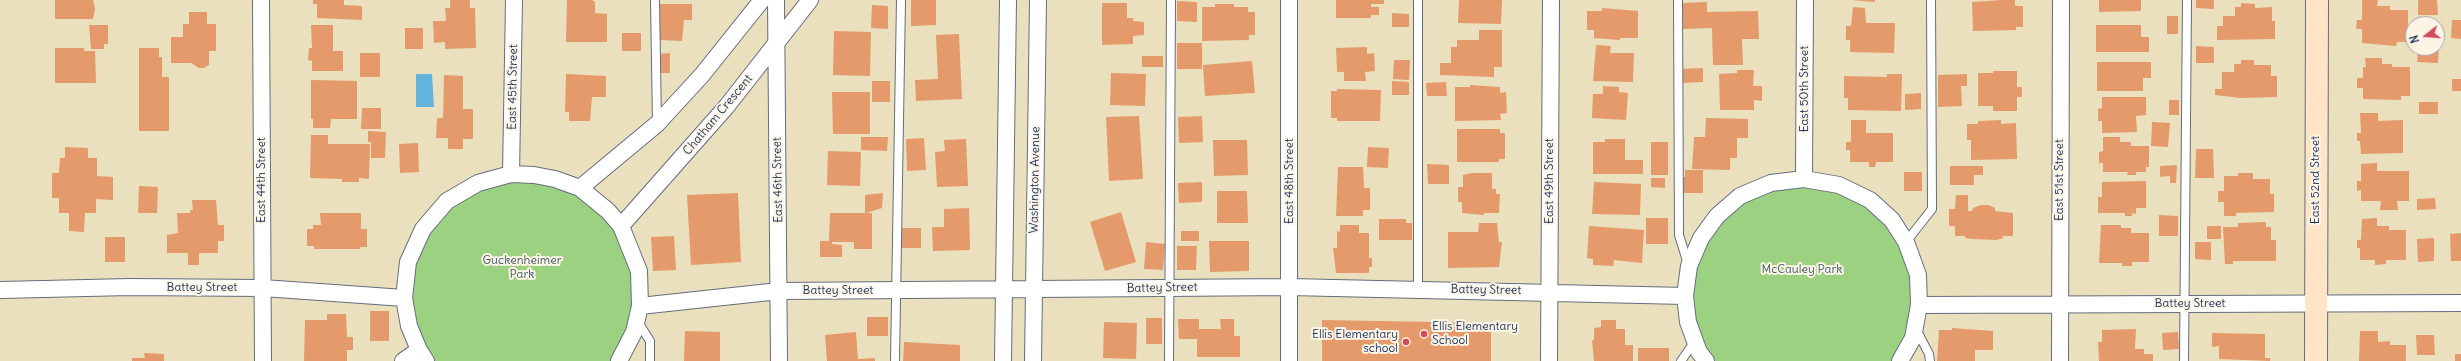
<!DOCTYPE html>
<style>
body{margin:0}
#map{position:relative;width:2461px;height:361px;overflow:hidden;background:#ebe0bd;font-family:Delius,sans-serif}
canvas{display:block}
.north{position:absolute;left:2405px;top:16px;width:40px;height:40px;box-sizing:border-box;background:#fcf5e5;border:1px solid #a2a6af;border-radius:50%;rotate:253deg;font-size:11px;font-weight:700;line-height:16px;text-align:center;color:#1b2f5e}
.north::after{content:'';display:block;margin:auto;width:14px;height:18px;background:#d1495b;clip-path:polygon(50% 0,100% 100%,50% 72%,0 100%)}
</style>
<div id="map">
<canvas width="2461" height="361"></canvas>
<div class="north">N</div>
</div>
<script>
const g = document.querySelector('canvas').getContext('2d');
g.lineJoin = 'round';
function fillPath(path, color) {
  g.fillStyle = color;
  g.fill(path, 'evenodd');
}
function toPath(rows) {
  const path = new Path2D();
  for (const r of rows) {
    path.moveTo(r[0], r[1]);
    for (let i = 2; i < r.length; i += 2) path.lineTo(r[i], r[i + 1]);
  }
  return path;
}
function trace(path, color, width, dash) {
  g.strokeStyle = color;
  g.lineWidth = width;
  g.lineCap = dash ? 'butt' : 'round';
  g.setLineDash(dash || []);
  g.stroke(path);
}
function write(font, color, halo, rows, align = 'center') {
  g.font = font + ' Delius,sans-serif';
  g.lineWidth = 4;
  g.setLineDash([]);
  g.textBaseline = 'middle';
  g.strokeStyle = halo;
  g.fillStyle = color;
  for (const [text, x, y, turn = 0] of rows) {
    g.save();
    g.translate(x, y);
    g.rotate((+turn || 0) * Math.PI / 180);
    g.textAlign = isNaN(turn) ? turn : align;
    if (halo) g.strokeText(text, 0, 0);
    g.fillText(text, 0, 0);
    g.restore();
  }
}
const green = toPath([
 [555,179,621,226,640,306,619,361,426,361,404,298,423,229,478,183],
 [1771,183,1839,185,1892,220,1918,275,1900,361,1706,361,1685,296,1717,216]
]);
const water = toPath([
 [416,74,432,74,434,107,416,107]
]);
const building = toPath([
 [55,0,93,0,95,9,93,19,55,19],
 [313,0,344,0,344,5,362,6,362,20,317,18,317,4,313,4],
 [450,0,470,0,470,8,475,8,476,48,445,49,445,42,434,43,433,21,446,21,445,8,450,8],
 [567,0,592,0,595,2,595,13,607,14,607,42,566,42],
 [911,0,936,0,936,25,911,26],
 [1336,0,1384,0,1384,4,1371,4,1371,7,1379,7,1379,15,1371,15,1371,18,1336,18],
 [1459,0,1502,0,1501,24,1458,23],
 [1851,0,1875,0,1875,2],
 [2001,0,2015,0,2015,6,2023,6,2023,27,2016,27,2016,30,1973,31,1972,2],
 [2099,0,2141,0,2141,11,2099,12],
 [2196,0,2214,0,2214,9,2196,8],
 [2362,0,2378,0,2377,6,2390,6,2390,10,2408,10,2408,42,2397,42,2396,46,2362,43,2362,29,2356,29,2357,20,2362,20],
 [2418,0,2437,0,2438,15,2418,15],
 [1177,1,1197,2,1197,22,1177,21],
 [1707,2,1707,12,1758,11,1759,39,1742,39,1743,65,1713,65,1712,28,1683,29,1683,3],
 [1102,3,1127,3,1127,18,1133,18,1133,21,1144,22,1144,35,1133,36,1133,44,1102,45],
 [2241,3,2255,4,2255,8,2272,7,2272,21,2275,21,2275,39,2217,40,2217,26,2223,26,2223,16,2235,16,2235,7,2241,7],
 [660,4,692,4,692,20,684,20,682,41,660,40],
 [1215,4,1234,4,1234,7,1248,7,1248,12,1255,12,1255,35,1249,35,1249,40,1202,41,1202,7,1215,7],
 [872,5,888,6,888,29,871,28],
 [1853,7,1865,8,1866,23,1895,23,1894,53,1850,52,1850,40,1846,40,1846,26,1851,26],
 [1602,8,1638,11,1638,38,1620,38,1620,40,1594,38,1594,30,1587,30,1587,11,1602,11],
 [189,12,207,12,207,24,216,24,216,51,209,51,209,65,204,68,199,68,191,63,171,63,171,37,183,37,183,24,189,24],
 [1392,13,1409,14,1409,27,1392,27],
 [2167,16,2178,16,2178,34,2167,34],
 [2452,20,2461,20,2461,39,2451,38],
 [89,25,108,25,108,44,104,44,104,49,91,49],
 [311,25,333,25,333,51,343,51,343,71,312,71,312,61,308,60,309,48,312,48],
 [2096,25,2141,25,2141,37,2149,37,2149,52,2096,52],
 [405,28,423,28,423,49,405,49],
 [1479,30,1502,30,1502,67,1494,67,1494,77,1440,75,1440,63,1451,63,1451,47,1457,47,1457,40,1479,40],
 [834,31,871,32,870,76,833,75],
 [622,33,641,33,641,51,622,51],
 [959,34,962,99,916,101,915,80,938,79,936,35],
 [1177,43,1202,43,1202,69,1177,69],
 [1596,45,1611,46,1610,53,1634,53,1633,82,1593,81],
 [2196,46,2214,47,2214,63,2196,63],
 [1367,47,1367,54,1374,53,1375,71,1365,72,1366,81,1344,81,1344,72,1337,72,1336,48],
 [2437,47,2439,47,2438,63,2417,62,2418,48],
 [55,48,84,48,84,51,95,51,96,83,55,83],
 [139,48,159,48,159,57,162,57,162,77,169,77,169,131,139,131],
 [360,53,380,53,380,77,360,77],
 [670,53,670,73,657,73,657,54],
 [1142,56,1163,56,1163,67,1142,67],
 [2365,58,2382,58,2382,64,2392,64,2392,67,2410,67,2410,96,2401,96,2401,100,2363,99,2363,88,2357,88,2357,78,2363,78,2363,67,2366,67],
 [1394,60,1410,60,1409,80,1393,79],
 [2241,60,2254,60,2254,65,2271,65,2271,76,2277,76,2277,97,2241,98,2215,95,2215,89,2222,89,2222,72,2234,72,2234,64,2241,64],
 [1252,61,1255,93,1205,96,1203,65],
 [2097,62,2151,62,2151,78,2143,78,2143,91,2097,91],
 [1703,68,1703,82,1682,83,1681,69],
 [1737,70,1754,70,1753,86,1762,86,1762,101,1754,100,1754,110,1720,110,1719,74,1737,73],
 [1993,71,2017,71,2017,87,2022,87,2022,97,2017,97,2017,111,1993,111,1993,106,1978,106,1978,73,1993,73],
 [1111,73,1146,74,1145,106,1110,105],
 [566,74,606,76,606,97,592,97,590,121,569,121,569,112,565,112],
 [1887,74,1902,74,1901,111,1848,110,1848,98,1844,98,1844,76,1887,77],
 [1967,74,1967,86,1961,86,1962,106,1938,107,1938,75],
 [444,75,463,76,463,109,473,109,473,139,463,139,463,149,448,149,448,138,436,138,437,118,443,118],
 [2452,79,2461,79,2461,91,2452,91],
 [311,80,357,81,357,119,331,119,330,128,313,128,313,119,311,119],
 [872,81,890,81,890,102,872,102],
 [1392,81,1409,82,1409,95,1392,95],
 [1446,82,1447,96,1427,96,1426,83],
 [1470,85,1500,87,1500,93,1506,92,1507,113,1500,114,1501,120,1455,121,1455,87,1470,87],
 [1603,86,1619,87,1619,92,1628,93,1626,120,1592,118,1593,94,1603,94],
 [1337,89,1381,90,1380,121,1337,121,1337,118,1331,118,1331,91,1337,91],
 [832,92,870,92,870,134,833,134],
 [1921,93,1921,109,1905,110,1905,94],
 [2102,97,2146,97,2146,115,2136,116,2137,132,2102,133,2102,121,2098,121,2098,109,2102,108],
 [2169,100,2179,100,2179,115,2169,115],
 [2419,102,2438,102,2438,114,2419,114],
 [362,108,381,108,381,129,361,129],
 [2360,113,2378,113,2378,121,2403,120,2403,153,2361,154,2360,141,2357,141,2357,133,2361,133],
 [1139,116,1143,179,1109,181,1106,117],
 [1202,116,1203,142,1179,143,1178,117],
 [1706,118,1748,119,1748,138,1737,138,1737,158,1730,158,1730,170,1692,169,1694,137,1705,137],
 [1851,120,1866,120,1866,133,1893,133,1893,162,1876,162,1875,167,1869,167,1869,162,1850,162,1850,150,1846,150,1846,142,1851,142],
 [2001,120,2001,124,2016,123,2017,159,1971,160,1971,140,1967,140,1967,124,1978,124,1978,121],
 [2152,122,2170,123,2168,147,2151,146],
 [1457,129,1500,129,1500,133,1505,133,1505,159,1499,159,1499,162,1457,162],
 [368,131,386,132,385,158,371,158,371,142,368,142],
 [311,135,328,135,328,144,370,144,369,179,359,178,359,182,342,182,342,179,310,178],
 [861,137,888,137,887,151,861,150],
 [2103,137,2120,137,2120,142,2131,142,2131,146,2149,146,2149,167,2146,167,2146,172,2136,172,2136,175,2127,175,2128,172,2103,172,2103,163,2099,163,2099,152,2103,151],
 [924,138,926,170,907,171,906,139],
 [966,139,968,186,937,187,935,152,945,151,944,140],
 [1605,139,1625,139,1625,160,1643,160,1643,174,1593,174,1593,142,1605,142],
 [1213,140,1247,140,1248,175,1214,176],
 [1651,142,1668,142,1668,175,1651,175],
 [418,143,419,172,400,173,399,144],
 [65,147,88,148,88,158,97,158,97,176,113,177,113,200,96,199,96,213,85,213,84,232,69,231,69,213,59,213,59,198,52,198,52,173,59,173,60,158,65,158],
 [1368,147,1389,148,1388,168,1367,167],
 [2196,149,2213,149,2214,178,2195,178],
 [828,151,861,152,860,186,827,185],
 [2377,163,2377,171,2409,171,2409,201,2397,201,2398,210,2380,210,2381,201,2361,201,2361,190,2357,191,2357,181,2361,181,2361,164],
 [1427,164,1449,165,1449,184,1428,184],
 [2177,165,2176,183,2170,183,2170,176,2160,177,2160,166],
 [1950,166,1983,166,1983,175,1974,175,1974,185,1950,185],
 [1338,167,1363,167,1364,188,1370,188,1370,210,1363,210,1363,216,1336,216],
 [1685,170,1703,170,1703,193,1681,193,1681,177,1685,177],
 [1904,172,1922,172,1922,191,1904,191],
 [1472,173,1492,173,1492,189,1496,189,1496,194,1500,194,1499,213,1484,213,1484,215,1462,213,1462,202,1458,202,1458,187,1463,187,1463,175],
 [2238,173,2253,173,2253,179,2270,179,2270,194,2274,194,2274,212,2236,213,2236,216,2224,216,2224,202,2218,202,2218,191,2224,191,2224,176,2238,176],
 [1651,178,1665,178,1665,188,1651,187],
 [2146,181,2146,208,2136,208,2136,214,2132,213,2132,216,2125,216,2125,213,2098,213,2098,197,2102,197,2102,182],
 [1202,182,1202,202,1179,203,1178,183],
 [1594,182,1641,184,1640,215,1592,214],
 [139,186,158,187,157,213,138,213],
 [1217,191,1247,191,1248,223,1217,223],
 [738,193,741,262,691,265,687,195],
 [883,193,882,208,866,213,872,213,872,249,854,249,854,242,832,242,832,244,842,245,842,257,820,257,820,241,829,241,830,213,865,213,865,195],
 [1956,195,1968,195,1968,211,1972,211,1973,208,1981,205,1989,205,1995,208,1995,211,2013,213,2013,236,2003,236,2003,238,1996,240,1973,239,1965,238,1965,236,1955,236,1955,226,1949,226,1949,209,1955,209],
 [2435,198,2436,209,2417,210,2417,199],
 [192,200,216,200,218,225,224,225,224,241,218,241,218,253,199,253,199,265,188,265,188,253,167,253,167,235,178,233,177,213,190,213,190,210,193,210],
 [969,208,970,250,933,251,932,227,944,227,944,209],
 [1121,212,1136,262,1105,271,1090,222],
 [320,213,361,213,361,229,367,229,367,247,360,247,360,249,314,249,314,246,307,246,307,229,313,229,313,225,321,225],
 [2159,215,2178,216,2178,236,2159,236],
 [1646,218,1668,218,1668,244,1646,244],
 [2377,218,2377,226,2389,226,2389,230,2406,230,2406,260,2386,260,2386,264,2375,265,2375,260,2360,260,2360,248,2357,248,2357,240,2361,240,2362,219],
 [1379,219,1406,219,1406,223,1412,223,1412,240,1379,240],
 [2266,222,2266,227,2271,227,2271,240,2276,240,2276,261,2233,261,2233,264,2225,264,2223,227,2238,227,2238,223],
 [1479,223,1497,223,1499,242,1502,242,1499,267,1448,268,1448,232,1478,232],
 [1340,225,1359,225,1359,233,1369,233,1369,258,1372,258,1372,267,1369,267,1369,273,1336,273,1333,248,1337,248,1337,231,1340,232],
 [2101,225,2121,225,2121,228,2131,228,2131,233,2149,233,2149,262,2132,262,2132,266,2122,266,2122,263,2099,263],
 [1589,226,1644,230,1642,263,1614,260,1613,266,1593,265,1593,259,1587,258],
 [2207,226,2221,226,2221,239,2207,239],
 [901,228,921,228,921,248,901,248],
 [1181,231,1199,231,1199,241,1181,241],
 [2461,233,2461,261,2451,261,2450,234],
 [674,236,676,270,653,271,651,237],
 [105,237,125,237,125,262,105,262],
 [2434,238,2434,261,2418,262,2417,239],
 [1209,241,1249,241,1249,271,1210,272],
 [1146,242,1165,244,1163,270,1144,269],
 [2195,242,2211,242,2211,260,2195,259],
 [1177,246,1197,246,1196,270,1177,270],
 [370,311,389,311,389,341,370,341],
 [327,314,346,314,347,337,353,337,353,350,347,350,347,361,304,361,305,320,327,320],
 [867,317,888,317,888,336,867,336],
 [1146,318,1162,318,1162,344,1146,344],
 [1178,319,1199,319,1199,329,1221,329,1220,319,1234,319,1234,336,1240,336,1240,357,1197,357,1197,339,1179,339],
 [1322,320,1491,323,1491,361,1322,361],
 [1601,320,1616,320,1616,329,1625,329,1625,345,1633,345,1633,361,1594,361,1592,340,1594,340,1594,328,1601,327],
 [1104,322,1137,323,1136,359,1103,358],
 [1952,328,1993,331,1993,350,1975,350,1975,361,1937,361,1939,330,1952,330],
 [2136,329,2135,349,2144,349,2144,354,2153,354,2153,361,2099,361,2098,342,2102,342,2102,330],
 [685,331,720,332,720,361,684,361],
 [2360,331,2378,331,2378,342,2390,341,2390,345,2406,345,2406,361,2359,361],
 [856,332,858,359,875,358,875,361,827,361,825,335],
 [2178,332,2179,349,2163,350,2162,333],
 [2212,333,2265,334,2265,358,2270,358,2270,361,2219,359,2219,346,2212,347],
 [2416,335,2434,335,2435,355,2417,355],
 [904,342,960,345,960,361,903,361],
 [1638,348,1669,348,1669,361,1638,361],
 [144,353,164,354,164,361,132,361,132,358,145,358],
 [2455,354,2461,354,2461,361,2455,361]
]);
const lane = toPath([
 [655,0,657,123],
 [1678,0,1679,235,1688,264],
 [1906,242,1932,209,1931,0],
 [1418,289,1418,0],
 [638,322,650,341,650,361],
 [1916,329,1929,354,1930,361],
 [895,361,901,0],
 [1169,361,1171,0],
 [1681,361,1695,341],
 [2184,361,2187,0]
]);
const street = toPath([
 [261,0,263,361],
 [776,0,779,361],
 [511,174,514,0],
 [1804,179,1805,0],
 [580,188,657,124,702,75,762,0],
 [621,226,727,106,810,0],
 [0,290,130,287,263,288,404,298],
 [1919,305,2461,303],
 [640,306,779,291,1290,287,1685,296],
 [403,361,419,350],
 [426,361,419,350,409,326,404,298,408,262,423,229,447,201,478,183,511,174,534,175,555,179,580,188,608,211,621,226,639,271,640,306,634,332,619,361],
 [1003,361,1008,0],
 [1033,361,1038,0],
 [1289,361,1289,0],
 [1549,361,1551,0],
 [1706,361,1699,352,1688,322,1685,296,1689,266,1701,238,1717,216,1740,196,1771,183,1804,179,1839,185,1870,200,1892,220,1906,242,1918,275,1919,305,1913,338,1900,361],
 [2060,361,2061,0]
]);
const secondary = toPath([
 [2316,361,2317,0]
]);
const markers = [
 [1424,334,4,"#d1495b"],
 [1406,342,4,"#d1495b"]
];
const streetNames = [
 ["East 45th Street",513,87,-89],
 ["East 50th Street",1805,89,-90],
 ["Chatham Crescent",718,115,-50],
 ["East 44th Street",262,180,-90],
 ["East 46th Street",778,180,-91],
 ["Washington Avenue",1035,180,-89],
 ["East 51st Street",2060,180,-90],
 ["East 52nd Street",2316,180,-90],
 ["East 48th Street",1290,181,-90],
 ["East 49th Street",1550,181,-90],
 ["Battey Street",202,288],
 ["Battey Street",1162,288,-1],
 ["Battey Street",1486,290,1],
 ["Battey Street",838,291],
 ["Battey Street",2190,304]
];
const parkNames = [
 ["Guckenheimer",522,261],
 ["Park",522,275],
 ["McCauley Park",1802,270]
];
const poiNames = [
 ["Ellis Elementary",1432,327],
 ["School",1432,341],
 ["Ellis Elementary",1398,335,"right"],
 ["school",1398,349,"right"]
];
fillPath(green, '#9dd182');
fillPath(water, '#64b2de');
fillPath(building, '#e49a6b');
trace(lane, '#646d7f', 10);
trace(street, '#646d7f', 18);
trace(secondary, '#646d7f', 24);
trace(lane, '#fff', 8);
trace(street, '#fff', 16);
trace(secondary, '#ffe4c6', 22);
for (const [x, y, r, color] of markers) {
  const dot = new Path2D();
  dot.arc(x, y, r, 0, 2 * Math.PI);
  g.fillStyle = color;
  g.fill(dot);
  trace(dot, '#fcf5e5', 1.5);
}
write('12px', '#1b2f5e', '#fcf5e5', streetNames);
write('12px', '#3c5867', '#fcf5e5', parkNames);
write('12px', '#1b2f5e', '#fcf5e5', poiNames, 'left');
</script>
